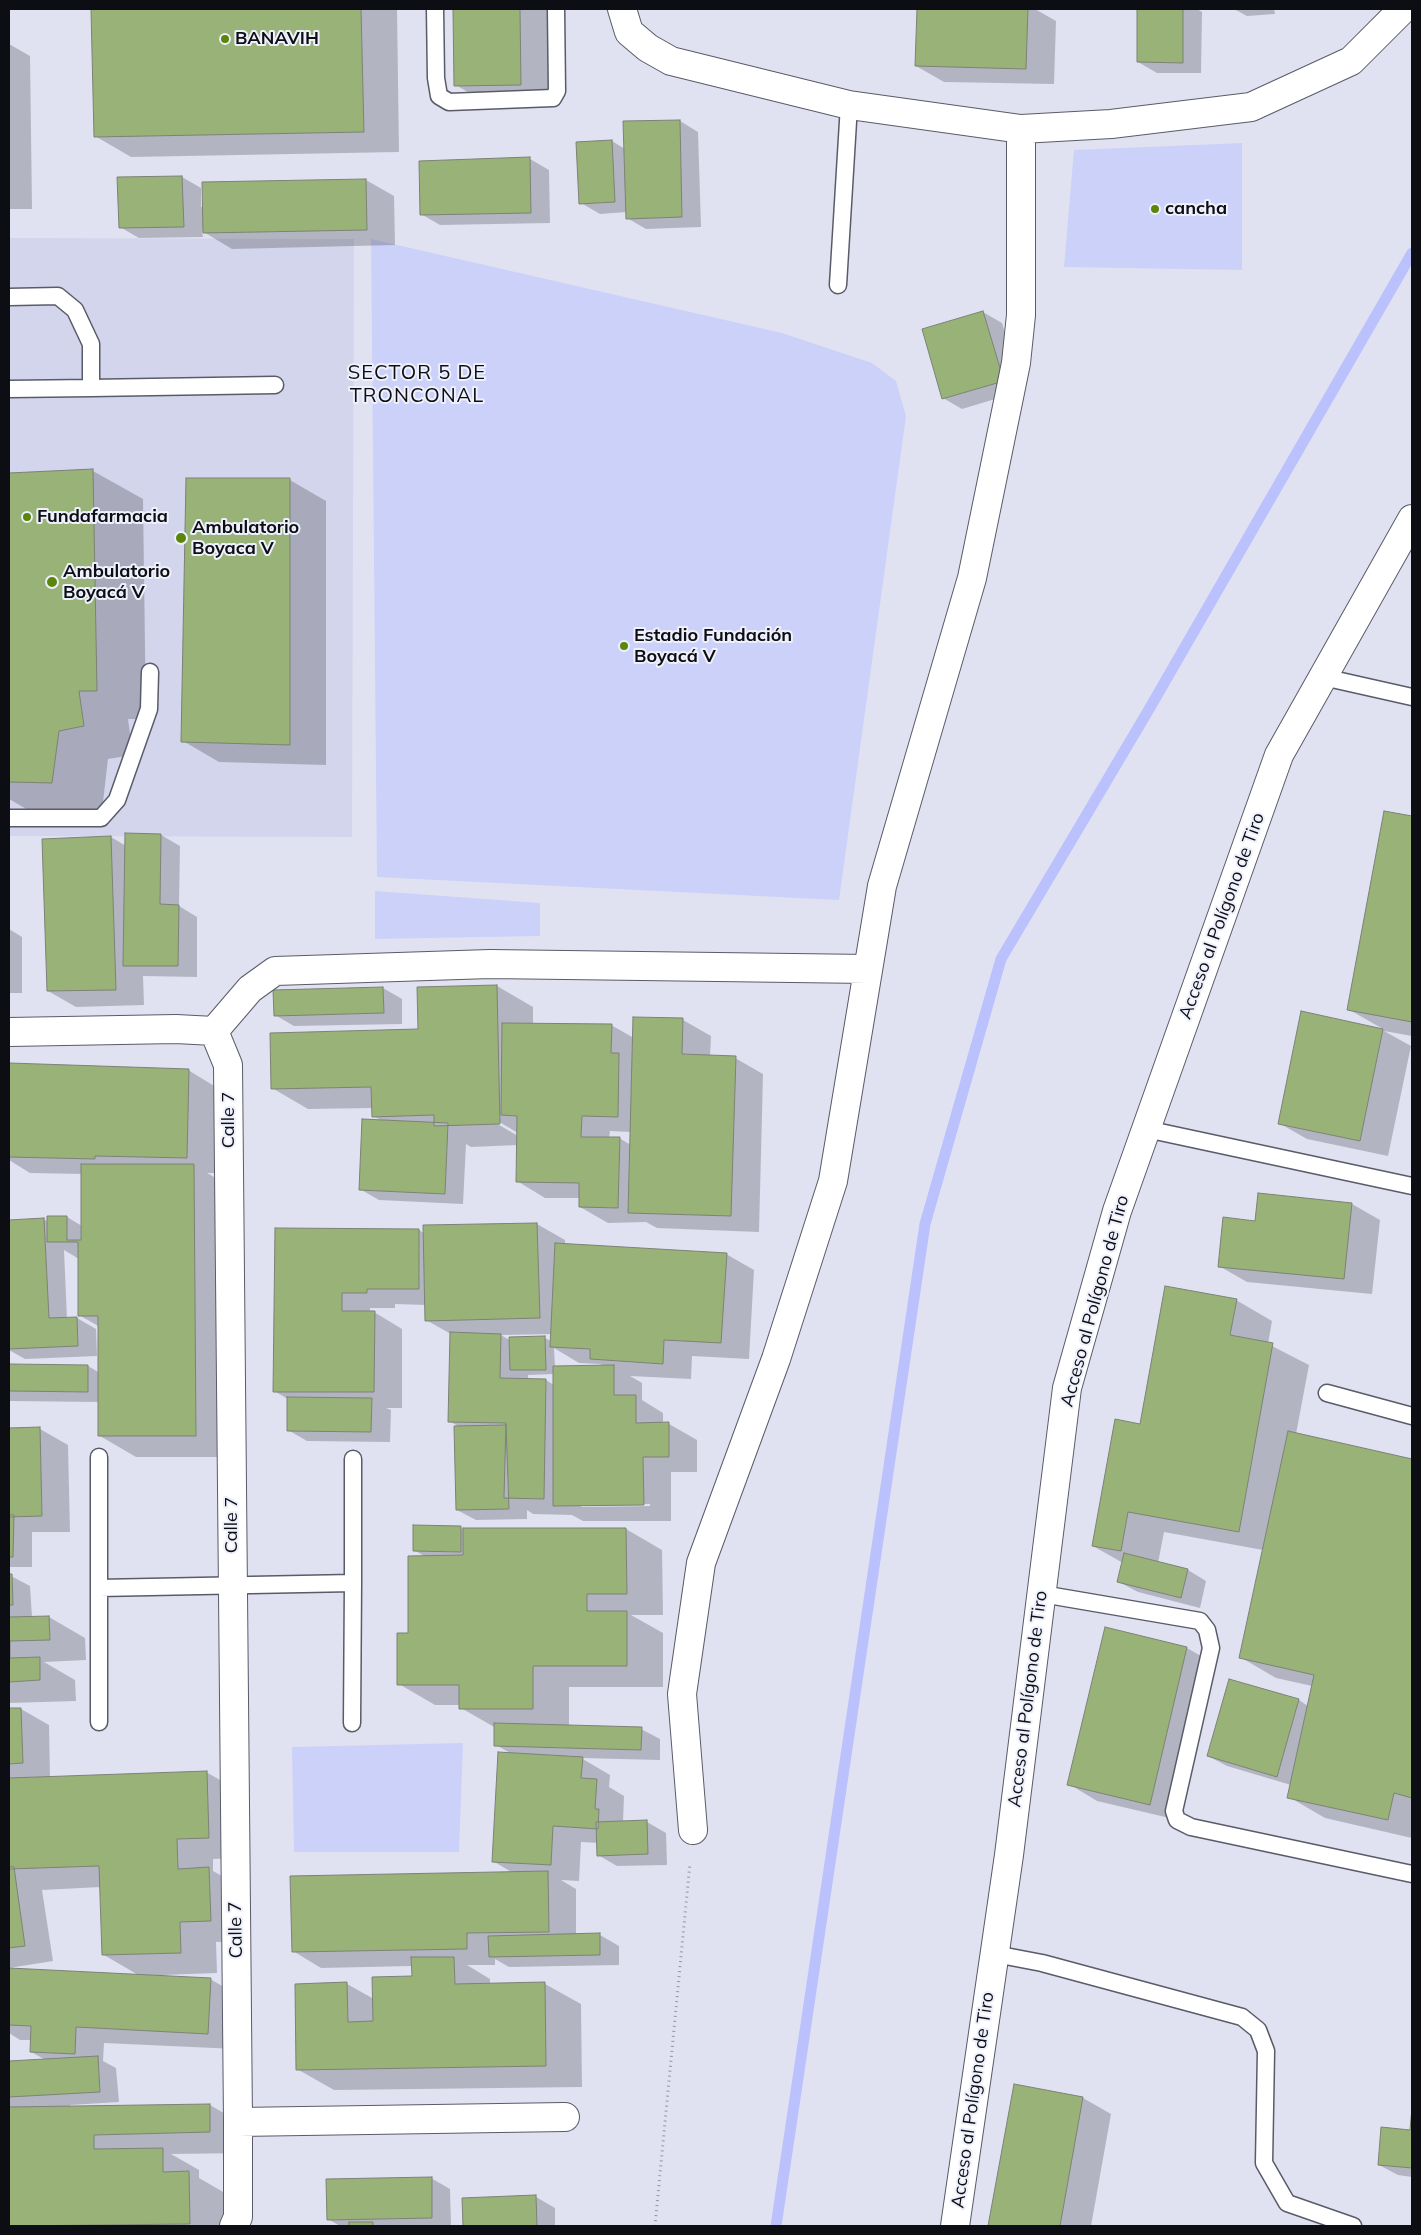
<!DOCTYPE html>
<meta charset="utf-8">
<style>
body{margin:0}
#map{position:relative;width:1421px;height:2235px;overflow:hidden;background:#e0e2f2;font-family:Mulish,sans-serif}
canvas{display:block}
.frame{position:absolute;inset:0;border:10px solid #0d0e13;pointer-events:none}
</style>
<div id="map">
<canvas width="1421" height="2235"></canvas>
<div class="frame"></div>
</div>
<script>
const g = document.querySelector('canvas').getContext('2d');
g.lineJoin = 'round';
function fillPath(path, color) {
  g.fillStyle = color;
  g.fill(path, 'evenodd');
}
function toPath(rows) {
  const path = new Path2D();
  for (const r of rows) {
    path.moveTo(r[0], r[1]);
    for (let i = 2; i < r.length; i += 2) path.lineTo(r[i], r[i + 1]);
  }
  return path;
}
function trace(path, color, width, dash) {
  g.strokeStyle = color;
  g.lineWidth = width;
  g.lineCap = dash ? 'butt' : 'round';
  g.setLineDash(dash || []);
  g.stroke(path);
}
function write(font, color, halo, rows, align = 'center') {
  g.font = font + ' Mulish,sans-serif';
  g.lineWidth = 4;
  g.setLineDash([]);
  g.textBaseline = 'middle';
  g.strokeStyle = halo;
  g.fillStyle = color;
  for (const [text, x, y, turn = 0] of rows) {
    g.save();
    g.translate(x, y);
    g.rotate((+turn || 0) * Math.PI / 180);
    g.textAlign = isNaN(turn) ? turn : align;
    if (halo) g.strokeText(text, 0, 0);
    g.fillText(text, 0, 0);
    g.restore();
  }
}
const built = toPath([
 [9,238,354,239,352,837,9,836]
]);
const green = toPath([
 [1242,143,1242,270,1064,267,1074,150],
 [371,239,782,333,872,363,896,381,906,416,839,900,377,877],
 [375,891,540,903,540,936,375,939],
 [463,1743,459,1852,294,1852,292,1747]
]);
const shadow = toPath([
 [92,9,397,9,399,152,131,157,95,136],
 [455,9,547,9,549,101,484,102,456,85],
 [918,9,1035,9,1056,21,1054,84,944,82,916,66],
 [1139,9,1197,9,1202,12,1201,73,1157,73,1138,62],
 [1234,9,1274,9,1275,14,1247,16],
 [9,44,30,56,32,209,9,209],
 [680,121,698,132,701,227,646,229,627,218,627,212,600,214,581,203,612,141,625,149],
 [530,159,549,170,550,223,440,225,421,214],
 [182,177,201,188,201,207,366,180,394,196,395,245,232,249,202,231,203,237,139,238,120,227],
 [983,312,1002,323,1022,391,962,409,943,398],
 [93,471,143,499,146,719,128,719,133,755,108,759,102,811,28,810,9,799,9,474],
 [290,480,326,501,326,765,219,762,183,741],
 [1385,813,1412,818,1412,1036,1384,1031,1411,1046,1388,1156,1307,1139,1279,1123,1383,1029,1348,1009],
 [126,834,161,835,180,846,179,906,197,917,197,977,143,976,144,1005,76,1007,48,991,43,840,111,837,126,846],
 [9,929,22,937,22,993,9,993],
 [497,986,533,1007,533,1025,611,1025,634,1038,683,1020,711,1036,710,1057,735,1058,763,1074,759,1232,657,1228,646,1222,608,1223,580,1207,580,1198,545,1198,517,1181,518,1145,471,1147,466,1144,463,1204,379,1200,360,1189,383,1121,373,1116,373,1108,308,1109,272,1088,419,1031],
 [496,1120,518,1133,518,1136,494,1122],
 [610,1131,631,1132,631,1145,619,1138,609,1138],
 [383,988,402,999,402,1024,294,1026,275,1015],
 [9,1064,188,1070,216,1087,214,1173,207,1173,230,1186,232,1457,136,1457,100,1436,100,1402,9,1401,9,1365,88,1366,100,1373,100,1327,79,1315,79,1259,64,1250,67,1319,77,1318,96,1329,97,1356,25,1359,9,1350,9,1221,44,1219,48,1222,48,1217,67,1217,82,1226,82,1174,30,1173,9,1160],
 [1352,1204,1380,1220,1372,1294,1247,1282,1219,1266],
 [537,1224,565,1240,565,1245,726,1254,754,1270,749,1359,692,1356,691,1379,630,1376,642,1383,642,1400,663,1413,663,1424,669,1424,697,1440,697,1472,671,1472,671,1521,583,1521,572,1515,533,1514,527,1510,527,1519,476,1520,457,1510,460,1427,449,1421,451,1334,426,1320,426,1305,395,1304,395,1308,370,1308,370,1312,374,1312,402,1329,402,1408,386,1408,391,1410,390,1442,307,1441,288,1430,288,1399,274,1391,275,1279,419,1230,425,1234],
 [552,1334,551,1341,545,1338,511,1341,501,1335],
 [554,1348,579,1363,600,1364,605,1367,555,1367],
 [554,1374,554,1385,546,1380,528,1380,528,1375],
 [581,1504,650,1504,650,1506,581,1507],
 [1236,1300,1272,1321,1268,1344,1309,1365,1296,1434,1412,1460,1412,1838,1325,1818,1289,1797,1291,1785,1227,1766,1208,1756,1230,1680,1299,1700,1308,1706,1312,1686,1276,1678,1240,1657,1263,1550,1164,1532,1158,1563,1188,1570,1206,1581,1200,1608,1138,1592,1119,1582,1123,1563,1093,1546,1141,1425],
 [9,1429,40,1429,68,1445,70,1532,32,1532,32,1567,9,1567],
 [460,1528,465,1530,626,1529,662,1550,663,1615,631,1615,663,1633,663,1687,569,1687,569,1727,641,1729,660,1739,660,1760,581,1758,610,1775,609,1787,624,1796,623,1822,647,1822,666,1833,667,1865,617,1866,598,1855,599,1843,581,1842,579,1881,561,1880,576,1889,576,1935,600,1935,619,1946,619,1965,509,1967,495,1959,495,1965,467,1965,490,1979,490,1985,545,1984,581,2004,582,2087,334,2090,297,2069,296,1985,347,1984,374,1999,413,1977,412,1966,321,1968,293,1951,513,1873,493,1861,512,1754,496,1745,496,1728,461,1708,461,1705,435,1705,399,1684,426,1557,414,1550],
 [9,1575,30,1586,32,1617,49,1617,85,1638,86,1660,44,1662,75,1680,76,1701,9,1703],
 [1106,1629,1187,1648,1215,1664,1178,1820,1097,1801,1069,1784],
 [21,1709,49,1725,50,1778,206,1772,243,1793,245,1858,213,1859,213,1871,245,1889,246,1941,216,1942,217,1973,163,1975,163,1977,210,1979,238,1995,236,2049,104,2043,103,2061,116,2068,119,2102,70,2105,70,2107,210,2105,246,2126,246,2153,171,2154,199,2170,199,2178,225,2193,225,2226,9,2226,9,2062,46,2060,31,2052,32,2040,20,2040,9,2033,9,1969,140,1976,104,1955,101,1887,42,1890,53,1961,9,1968,9,1710],
 [1015,2085,1083,2098,1111,2114,1091,2226,990,2226],
 [1412,2122,1412,2177,1398,2175,1379,2165,1411,2131],
 [431,2178,450,2189,451,2226,340,2226,328,2219],
 [536,2197,555,2208,555,2226,464,2226,463,2199]
]);
const stream = toPath([
 [776,2226,925,1224,1001,959,1148,711,1412,253]
]);
const building = toPath([
 [91,9,361,9,364,132,94,137,91,9],
 [453,9,520,9,521,85,454,86,453,9],
 [917,9,1028,9,1026,69,915,66,917,9],
 [1137,9,1183,9,1183,63,1137,62,1137,9],
 [680,120,682,217,626,219,623,121,680,120],
 [612,140,615,202,579,204,576,142,612,140],
 [530,157,531,213,420,215,419,161,530,157],
 [182,176,184,227,119,228,117,177,182,176],
 [366,179,367,230,203,233,202,182,366,179],
 [983,311,1004,381,942,399,922,329,983,311],
 [93,469,97,691,79,691,84,726,59,731,52,783,9,782,9,473,93,469],
 [186,478,290,478,290,745,181,742,186,478],
 [1384,811,1412,816,1412,1022,1347,1010,1384,811],
 [125,833,161,834,160,904,179,905,178,966,123,966,125,833],
 [111,836,116,990,47,991,42,839,111,836],
 [497,985,500,1124,434,1126,434,1115,372,1117,371,1087,271,1089,270,1033,418,1029,417,987,497,985],
 [383,987,384,1013,274,1016,273,990,383,987],
 [1301,1011,1383,1029,1360,1141,1278,1124,1301,1011],
 [633,1017,683,1018,682,1054,736,1056,731,1216,628,1213,633,1017],
 [502,1023,612,1024,611,1053,619,1053,618,1117,582,1116,581,1137,620,1137,618,1208,579,1207,579,1183,516,1182,517,1116,501,1115,502,1023],
 [9,1063,189,1069,187,1158,95,1156,95,1159,9,1157,9,1063],
 [362,1119,448,1123,445,1194,359,1190,362,1119],
 [81,1164,194,1164,196,1436,98,1436,98,1316,78,1316,78,1242,47,1242,47,1216,67,1216,67,1240,81,1240,81,1164],
 [1258,1193,1352,1203,1344,1279,1218,1267,1223,1217,1255,1221,1258,1193],
 [44,1218,49,1318,77,1317,78,1346,9,1349,9,1220,44,1218],
 [537,1223,540,1318,425,1321,423,1225,537,1223],
 [275,1228,419,1229,419,1289,367,1289,367,1293,342,1293,342,1311,375,1311,374,1392,273,1392,275,1228],
 [555,1243,727,1253,721,1343,664,1340,663,1364,590,1359,590,1349,550,1347,555,1243],
 [1165,1286,1237,1299,1230,1335,1273,1343,1239,1532,1128,1512,1121,1551,1092,1546,1115,1419,1140,1424,1165,1286],
 [450,1332,501,1334,500,1378,546,1379,544,1499,504,1498,506,1423,448,1422,450,1332],
 [545,1336,546,1370,510,1370,509,1337,545,1336],
 [9,1364,88,1365,88,1392,9,1391,9,1364],
 [614,1365,614,1395,636,1395,636,1423,669,1422,669,1457,643,1457,644,1505,553,1506,553,1366,614,1365],
 [287,1397,372,1398,371,1432,287,1431,287,1397],
 [506,1425,509,1509,456,1510,454,1426,506,1425],
 [40,1427,42,1516,9,1517,9,1428,40,1427],
 [1288,1431,1412,1459,1412,1798,1394,1793,1388,1820,1287,1798,1314,1675,1239,1658,1288,1431],
 [9,1515,14,1515,13,1557,9,1557,9,1515],
 [413,1525,461,1526,461,1552,413,1551,413,1525],
 [463,1528,626,1528,627,1594,587,1594,587,1611,627,1611,627,1666,533,1666,533,1709,459,1709,459,1685,397,1685,397,1633,408,1633,408,1556,463,1555,463,1528],
 [1124,1553,1188,1569,1181,1598,1117,1582,1124,1553],
 [9,1574,12,1574,13,1605,9,1605,9,1574],
 [49,1616,50,1640,10,1641,10,1658,40,1657,40,1680,9,1682,9,1617,49,1616],
 [1105,1627,1187,1647,1150,1805,1067,1785,1105,1627],
 [1229,1679,1299,1699,1277,1777,1207,1756,1229,1679],
 [9,1708,21,1708,23,1763,9,1764,9,1708],
 [494,1723,642,1727,641,1750,494,1746,494,1723],
 [498,1752,583,1757,581,1778,597,1779,595,1809,599,1809,598,1829,553,1826,551,1865,492,1862,498,1752],
 [207,1771,209,1838,177,1839,178,1869,209,1867,211,1921,180,1922,181,1953,102,1955,99,1866,9,1869,9,1778,207,1771],
 [647,1820,648,1854,597,1856,596,1822,647,1820],
 [9,1867,14,1867,25,1946,9,1948,9,1867],
 [548,1871,549,1932,467,1933,467,1949,292,1952,290,1876,548,1871],
 [600,1933,600,1955,489,1957,488,1936,600,1933],
 [411,1957,454,1957,455,1984,545,1982,546,2066,296,2070,295,1984,347,1982,348,2022,373,2021,372,1977,412,1976,411,1957],
 [9,1968,211,1978,208,2034,76,2027,75,2054,30,2052,31,2026,9,2025,9,1968],
 [98,2056,100,2092,9,2097,9,2061,98,2056],
 [1014,2084,1083,2097,1060,2226,988,2226,1014,2084],
 [210,2104,210,2132,94,2135,94,2149,163,2148,163,2172,189,2171,190,2224,9,2226,9,2107,210,2104],
 [1412,2108,1412,2168,1378,2165,1381,2127,1410,2130,1412,2108],
 [432,2177,432,2218,327,2220,326,2179,432,2177],
 [536,2195,537,2226,463,2226,462,2198,536,2195],
 [349,2222,373,2222,373,2226,349,2226,349,2222]
]);
const path = toPath([
 [655,2226,690,1863]
]);
const service = toPath([
 [435,9,436,78,439,96,449,102,553,98,557,91,556,9],
 [838,285,849,105],
 [9,297,58,296,75,310,91,344,91,388,9,389],
 [91,388,275,385],
 [1323,677,1412,697],
 [9,818,101,818,117,800,149,709,150,672],
 [1146,1129,1412,1186],
 [1327,1393,1412,1416],
 [99,1457,99,1722],
 [353,1583,353,1459],
 [99,1588,353,1583,352,1723],
 [1042,1594,1200,1621,1207,1630,1211,1648,1174,1811,1177,1820,1191,1827,1412,1874],
 [995,1954,1042,1963,1242,2017,1258,2030,1266,2051,1264,2163,1287,2203,1353,2226]
]);
const minor = toPath([
 [622,9,629,32,648,48,671,61,849,105,1021,129,1111,124,1251,107,1351,61,1403,9],
 [214,1031,250,989,275,971,490,964,868,969],
 [9,1032,176,1029,214,1031,228,1065,238,2122,238,2217,234,2226],
 [693,1830,682,1694,701,1563,776,1359,833,1181,882,886,972,578,1016,363,1021,315,1021,129],
 [238,2122,565,2117],
 [955,2226,1009,1855,1067,1388,1117,1211,1279,755,1412,519]
]);
const markers = [
 [225,39,5,"#5c850c"],
 [1155,209,5,"#5c850c"],
 [27,517,5,"#5c850c"],
 [181,538,6,"#5c850c"],
 [52,582,6,"#5c850c"],
 [624,646,5,"#5c850c"]
];
const poiNames = [
 ["BANAVIH",235,39],
 ["cancha",1165,209],
 ["Fundafarmacia",37,517],
 ["Ambulatorio",192,528],
 ["Boyaca V",192,549],
 ["Ambulatorio",63,572],
 ["Boyacá V",63,593],
 ["Estadio Fundación",634,636],
 ["Boyacá V",634,657]
];
const streetNames = [
 ["Acceso al Polígono de Tiro",1222,916,-70],
 ["Calle 7",229,1120,-90],
 ["Acceso al Polígono de Tiro",1095,1301,-75],
 ["Calle 7",232,1525,-90],
 ["Acceso al Polígono de Tiro",1028,1699,-83],
 ["Calle 7",236,1930,-91],
 ["Acceso al Polígono de Tiro",973,2100,-82]
];
const quarterNames = [
 ["SECTOR 5 DE",417,373],
 ["TRONCONAL",417,396]
];
fillPath(built, '#d3d5ec');
fillPath(green, '#ccd1fa');
fillPath(shadow, '#0003');
trace(stream, '#bbc1fd', 11);
fillPath(building, '#98b278');
trace(building, '#7c8275', 1);
trace(service, '#595b68', 19);
trace(minor, '#595b68', 30);
trace(path, '#9395a1', 3, [1, 4]);
trace(service, '#fff', 16);
trace(minor, '#fff', 28);
for (const [x, y, r, color] of markers) {
  const dot = new Path2D();
  dot.arc(x, y, r, 0, 2 * Math.PI);
  g.fillStyle = color;
  g.fill(dot);
  trace(dot, '#eef0fc', 2);
}
write('bold 18px', '#0d0e13', '#eef0fc', poiNames, 'left');
write('18px', '#0d0e13', '#eef0fc', streetNames);
g.letterSpacing = '1px';
write('20px', '#0d0e13', '#eef0fc', quarterNames);
g.letterSpacing = '0px';
</script>
